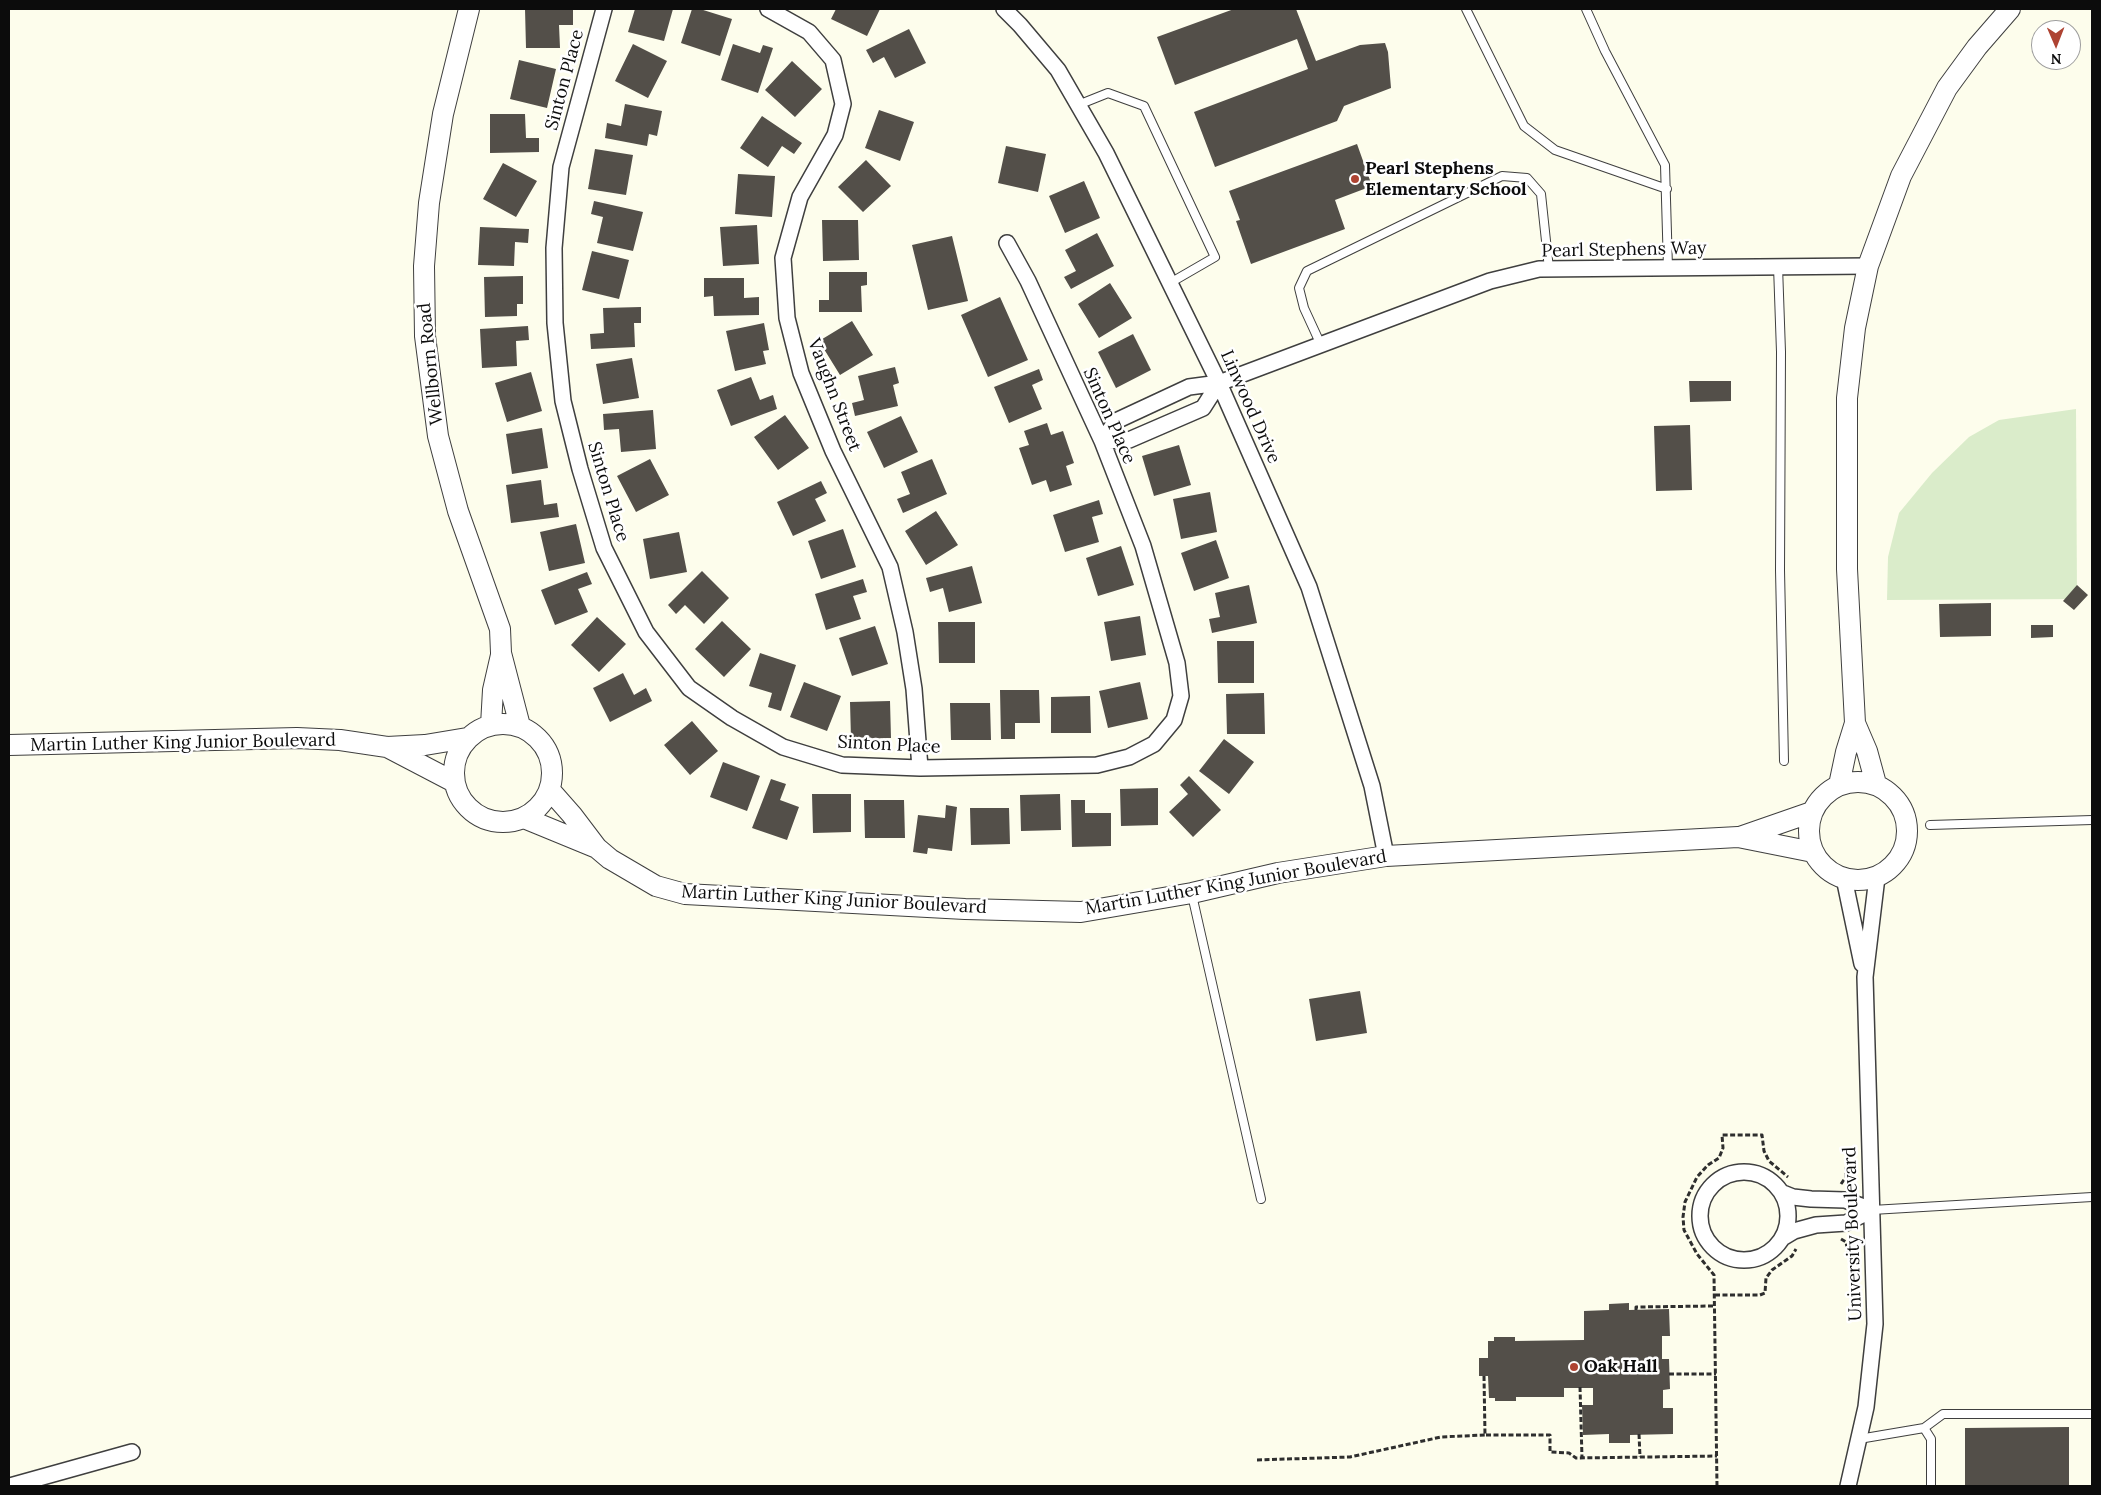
<!DOCTYPE html>
<style>
body{margin:0}
#map{position:relative;width:2101px;height:1495px;overflow:hidden;background:#fdfdec;font-family:Lora,serif}
canvas{display:block}
.frame{position:absolute;inset:0;border:10px solid #0c0c0c;pointer-events:none}
.north{position:absolute;left:2031px;top:20px;width:50px;height:50px;box-sizing:border-box;background:#fff;border:1px solid #9e9e9e;border-radius:50%;rotate:179deg;font-size:14px;font-weight:700;line-height:20px;text-align:center;color:#0c0c0c}
.north::after{content:'';display:block;margin:auto;width:18px;height:22px;background:#ae4332;clip-path:polygon(50% 0,100% 100%,50% 72%,0 100%)}
</style>
<div id="map">
<canvas width="2101" height="1495"></canvas>
<div class="frame"></div>
<div class="north">N</div>
</div>
<script>
const g = document.querySelector('canvas').getContext('2d');
g.lineJoin = 'round';
function fillPath(path, color) {
  g.fillStyle = color;
  g.fill(path, 'evenodd');
}
function toPath(rows) {
  const path = new Path2D();
  for (const r of rows) {
    if (r.length === 3) {
      path.moveTo(r[0] + r[2], r[1]);
      path.arc(r[0], r[1], r[2], 0, 2 * Math.PI);
      continue;
    }
    path.moveTo(r[0], r[1]);
    for (let i = 2; i < r.length; i += 2) path.lineTo(r[i], r[i + 1]);
  }
  return path;
}
function trace(path, color, width, dash) {
  g.strokeStyle = color;
  g.lineWidth = width;
  g.lineCap = dash ? 'butt' : 'round';
  g.setLineDash(dash || []);
  g.stroke(path);
}
function write(font, color, halo, rows, align = 'center') {
  g.font = font + ' Lora,serif';
  g.lineWidth = 5;
  g.setLineDash([]);
  g.textBaseline = 'middle';
  g.strokeStyle = halo;
  g.fillStyle = color;
  for (const [text, x, y, turn = 0] of rows) {
    g.save();
    g.translate(x, y);
    g.rotate((+turn || 0) * Math.PI / 180);
    g.textAlign = isNaN(turn) ? turn : align;
    if (halo) g.strokeText(text, 0, 0);
    g.fillText(text, 0, 0);
    g.restore();
  }
}
const pitch = toPath([
 [2076,409,2077,599,1887,600,1888,557,1899,513,1932,473,1969,437,1999,420]
]);
const building = toPath([
 [525,9,573,9,573,25,559,25,560,48,526,48],
 [635,9,673,9,664,41,628,32],
 [692,9,700,9,732,19,720,56,681,43],
 [836,9,880,9,867,36,831,19],
 [1234,9,1296,9,1316,61,1360,45,1385,43,1388,52,1391,88,1344,106,1337,121,1215,167,1194,112,1308,69,1297,39,1175,85,1157,37],
 [909,29,926,63,895,78,884,57,873,63,866,50],
 [633,44,667,61,648,98,615,81],
 [733,44,760,53,763,45,773,48,758,93,721,80],
 [519,60,556,69,547,108,510,99],
 [792,61,822,89,795,117,765,90],
 [625,104,662,111,657,136,649,134,647,146,605,138,607,123,621,126],
 [879,110,914,122,900,161,865,148],
 [490,114,525,114,526,138,539,138,539,152,490,153],
 [762,116,802,143,794,154,782,146,768,167,740,148],
 [1357,144,1372,186,1335,200,1345,229,1251,264,1236,221,1240,220,1229,191],
 [1006,146,1046,154,1038,192,998,183],
 [595,149,633,155,626,195,588,189],
 [866,160,891,186,863,212,838,187],
 [503,163,537,181,516,217,483,199],
 [738,174,775,176,772,217,735,214],
 [1084,181,1100,218,1065,233,1049,196],
 [594,201,643,212,633,251,597,243,603,217,591,214],
 [822,220,858,220,859,260,823,261],
 [757,225,759,264,723,266,720,227],
 [480,227,529,229,528,243,515,242,514,266,478,265],
 [1097,233,1114,266,1071,289,1064,277,1076,271,1065,250],
 [952,236,968,301,928,310,912,245],
 [592,251,629,260,619,299,582,290],
 [829,272,867,272,867,285,861,286,862,312,819,312,819,300,829,300],
 [523,276,523,304,517,304,517,316,485,317,484,277],
 [704,278,744,278,744,298,759,297,759,315,714,316,713,296,704,297],
 [1110,283,1132,318,1099,338,1078,304],
 [1000,297,1028,360,988,377,961,315],
 [641,307,641,323,634,323,635,347,591,349,590,334,604,333,603,308],
 [852,321,873,355,840,375,819,341],
 [764,323,769,350,763,351,766,364,735,371,726,331],
 [528,326,529,340,516,341,517,366,482,368,480,329],
 [1133,334,1151,370,1116,388,1098,352],
 [632,358,639,398,603,404,596,364],
 [895,367,899,383,893,385,898,406,855,416,852,403,864,400,858,376],
 [1039,369,1043,380,1032,385,1042,409,1009,423,994,387],
 [531,372,542,411,507,422,495,383],
 [751,377,760,400,773,395,777,409,731,426,717,390],
 [1689,381,1731,381,1731,401,1690,402],
 [653,410,656,449,621,452,619,429,604,430,603,414],
 [785,415,809,448,778,470,754,437],
 [901,416,918,452,884,468,867,432],
 [1047,423,1051,435,1063,431,1074,463,1066,466,1072,485,1050,492,1046,480,1032,485,1019,448,1029,445,1024,431],
 [1690,425,1692,490,1656,491,1654,426],
 [542,428,548,468,512,474,506,434],
 [1179,445,1191,485,1154,496,1142,456],
 [650,459,669,495,636,512,617,476],
 [932,459,947,494,903,513,897,499,910,494,901,472],
 [541,480,544,505,557,503,559,517,511,523,506,485],
 [821,481,827,493,815,499,826,521,793,536,777,502],
 [1210,492,1217,532,1181,539,1173,499],
 [1099,500,1103,514,1092,517,1099,542,1065,552,1053,515],
 [936,511,958,545,926,565,905,531],
 [576,524,585,563,549,571,540,532],
 [843,529,856,567,821,579,808,541],
 [679,532,687,572,650,579,643,539],
 [1216,540,1229,578,1194,591,1181,553],
 [1121,546,1134,585,1098,596,1086,558],
 [972,566,982,603,949,612,943,588,930,592,926,578],
 [702,571,729,598,704,624,685,605,676,614,668,605],
 [587,572,592,584,578,589,588,612,555,625,541,590],
 [863,579,867,592,853,596,861,619,826,630,815,594],
 [1249,585,1257,623,1212,633,1209,619,1220,617,1215,593],
 [2077,585,2088,595,2074,610,2063,601],
 [1991,603,1991,636,1940,637,1939,604],
 [1140,616,1146,655,1111,661,1104,622],
 [597,617,626,644,599,672,571,645],
 [722,621,751,649,724,677,695,649],
 [938,622,975,622,975,663,939,663],
 [2031,625,2053,625,2053,637,2031,638],
 [875,626,888,664,852,676,839,638],
 [1217,641,1254,641,1254,683,1218,683],
 [760,653,796,665,781,711,768,707,772,693,749,686],
 [623,673,634,695,646,688,652,701,610,722,593,688],
 [804,682,841,696,827,731,790,717],
 [1140,682,1148,719,1108,728,1099,691],
 [1000,690,1039,690,1040,723,1015,723,1015,739,1001,739],
 [1264,693,1265,734,1227,734,1226,694],
 [1090,696,1091,733,1051,733,1051,697],
 [890,701,891,738,851,739,850,702],
 [950,703,990,703,991,740,951,740],
 [692,721,718,751,690,775,664,745],
 [1224,739,1254,762,1229,794,1199,771],
 [723,762,760,776,747,811,710,797],
 [1189,776,1221,810,1193,837,1169,812,1188,794,1180,785],
 [771,779,786,784,780,800,799,807,787,840,752,828],
 [1158,788,1158,825,1121,826,1120,789],
 [812,794,851,794,851,832,813,833],
 [1060,794,1061,830,1021,831,1020,795],
 [864,800,904,800,905,838,865,838],
 [1071,800,1085,800,1085,813,1111,813,1111,846,1072,847],
 [946,805,957,807,952,851,928,848,927,854,913,852,918,815,945,818],
 [970,808,1009,808,1010,844,971,845],
 [1360,991,1367,1033,1316,1041,1309,999],
 [1629,1303,1629,1310,1669,1309,1670,1336,1662,1336,1662,1359,1669,1359,1670,1389,1663,1390,1663,1408,1673,1408,1673,1434,1630,1435,1630,1443,1609,1443,1609,1434,1583,1435,1582,1405,1593,1405,1593,1388,1564,1388,1564,1397,1516,1397,1516,1401,1495,1401,1495,1398,1489,1398,1488,1376,1479,1376,1479,1358,1488,1358,1488,1341,1494,1341,1494,1337,1515,1337,1515,1341,1584,1340,1584,1311,1609,1310,1609,1304],
 [2069,1427,2069,1486,1965,1486,1965,1428]
]);
const path = toPath([
 [1841,1184,1846,1177,1846,1168,1855,1168],
 [1841,1239,1846,1242,1848,1253,1857,1253],
 [1715,1295,1760,1295,1765,1293,1766,1278,1772,1270,1792,1256,1796,1249],
 [1636,1310,1636,1307,1715,1306],
 [1669,1374,1716,1374],
 [1484,1376,1485,1435,1550,1435,1550,1452,1569,1453,1576,1458,1717,1456],
 [1580,1387,1582,1458],
 [1639,1434,1640,1457],
 [1257,1460,1350,1457,1441,1437,1485,1435],
 [1717,1486,1714,1275,1697,1254,1684,1230,1683,1217,1685,1202,1697,1177,1708,1165,1719,1158,1723,1148,1722,1135,1762,1135,1764,1151,1769,1161,1788,1177]
]);
const service = toPath([
 [1466,9,1524,126,1555,150,1667,189],
 [1586,9,1605,51,1665,165,1668,268],
 [1078,105,1108,93,1144,106,1215,257,1170,283],
 [1778,266,1781,352,1780,570,1784,761],
 [1321,345,1304,308,1299,288,1307,271,1502,176,1527,178,1541,194,1549,269],
 [1930,825,2092,820],
 [1192,895,1261,1199],
 [1872,1210,2092,1197],
 [1924,1428,1931,1439,1931,1486],
 [1859,1439,1924,1428,1943,1414,2092,1414]
]);
const minor = toPath([
 [604,9,561,167,554,248,555,323,563,401,580,469,604,548,646,632,689,688,732,718,783,747,842,765,920,768,1097,765,1129,757,1154,744,1174,720,1181,696,1177,663,1143,546,1102,441,1028,281,1007,243],
 [768,9,809,32,833,60,843,104,835,135,800,197,783,258,787,318,801,373,833,451,890,567,905,632,914,689,920,768],
 [1004,9,1020,25,1058,70,1106,153,1219,383,1309,587,1372,786,1386,856],
 [1102,441,1116,421,1189,387,1219,383,1490,281,1539,269,1868,266],
 [1102,441,1129,440,1203,408,1219,383],
 [1844,878,1862,964],
 [1744,1216,44],
 [1783,1193,1793,1197,1811,1199,1845,1200,1872,1210],
 [1784,1237,1794,1231,1816,1225,1846,1223,1872,1210],
 [10,1486,132,1452],
 [1848,1486,1866,1407,1875,1324,1865,977,1877,877]
]);
const tertiary = toPath([
 [469,9,443,114,429,203,424,266,425,336,438,436,458,511,500,629,501,653,520,726],
 [503,773,49],
 [491,725,493,690,501,655],
 [9,745,297,738,340,740,387,747,425,745,467,738],
 [387,747,454,782],
 [1858,831,49],
 [1876,784,1867,751,1855,723,1847,569,1847,398,1855,328,1868,266,1901,176,1947,88,1977,47,2010,9],
 [1839,785,1846,752,1855,723],
 [550,790,572,815,597,848,610,859,656,886,685,894,965,909,1081,912,1192,893,1278,873,1386,856,1738,837,1813,852],
 [524,818,597,848],
 [1740,837,1812,812]
]);
const markers = [
 [1355,179,5,"#ae4332"],
 [1574,1367,5,"#ae4332"]
];
const streetNames = [
 ["Sinton Place",565,80,-75],
 ["Pearl Stephens Way",1624,250,-1],
 ["Wellborn Road",431,364,-96],
 ["Vaughn Street",834,395,69],
 ["Linwood Drive",1250,407,66],
 ["Sinton Place",1109,416,66],
 ["Sinton Place",608,492,73],
 ["Martin Luther King Junior Boulevard",183,743,-1],
 ["Sinton Place",889,745,3],
 ["Martin Luther King Junior Boulevard",1236,883,-10],
 ["Martin Luther King Junior Boulevard",834,900,3],
 ["University Boulevard",1853,1234,-92]
];
const poiNames = [
 ["Pearl Stephens",1365,169],
 ["Elementary School",1365,190],
 ["Oak Hall",1584,1367]
];
fillPath(pitch, '#daecca');
fillPath(building, '#534f49');
trace(service, '#3f3f3f', 10);
trace(minor, '#3f3f3f', 18);
trace(tertiary, '#3f3f3f', 22);
trace(path, '#2e2e2e', 3, [5, 2.5]);
trace(service, '#fff', 8);
trace(minor, '#fff', 15);
trace(tertiary, '#fff', 20);
for (const [x, y, r, color] of markers) {
  const dot = new Path2D();
  dot.arc(x, y, r, 0, 2 * Math.PI);
  g.fillStyle = color;
  g.fill(dot);
  trace(dot, '#fff', 2);
}
write('18px', '#0c0c0c', '#fff', streetNames);
write('bold 18px', '#0c0c0c', '#fff', poiNames, 'left');
</script>
